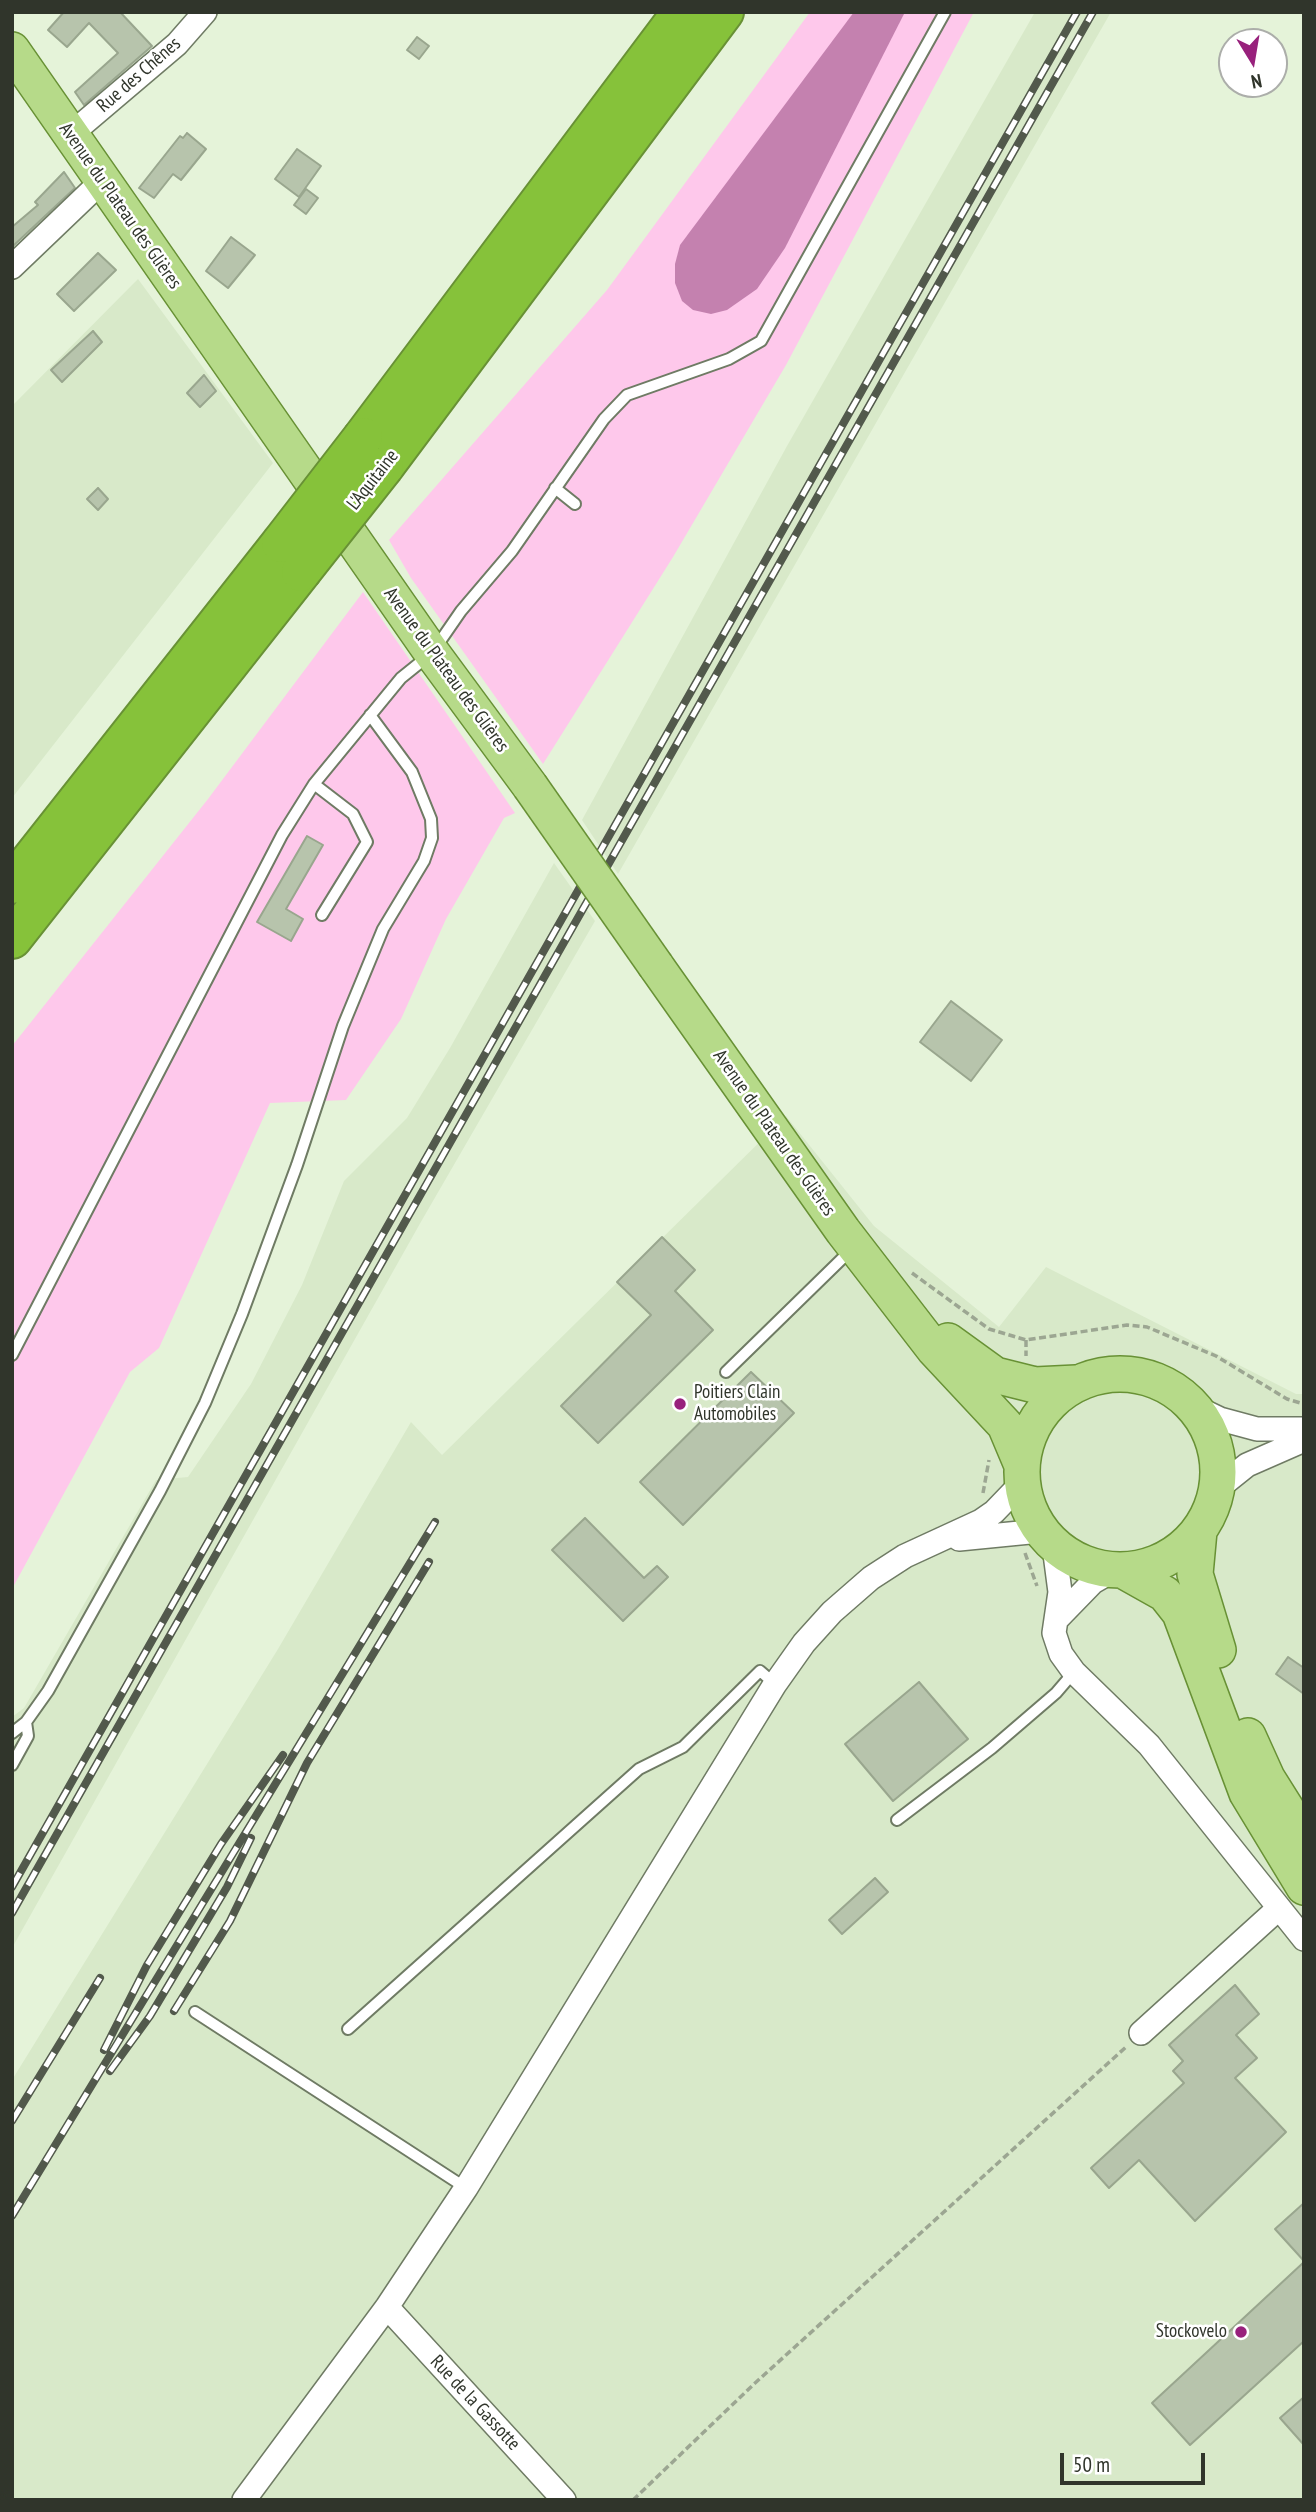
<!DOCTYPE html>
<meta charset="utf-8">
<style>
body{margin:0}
#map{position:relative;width:1316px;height:2512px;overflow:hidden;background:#e5f3d9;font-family:"PT Sans Narrow",sans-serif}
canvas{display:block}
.frame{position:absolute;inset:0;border:14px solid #30352b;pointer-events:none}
.north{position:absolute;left:1218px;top:28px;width:70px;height:70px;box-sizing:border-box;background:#fff;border:2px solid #acaeaa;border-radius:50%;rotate:169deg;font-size:19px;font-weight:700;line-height:28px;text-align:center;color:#30352b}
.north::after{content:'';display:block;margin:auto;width:24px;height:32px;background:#98217c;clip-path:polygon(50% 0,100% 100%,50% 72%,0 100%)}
.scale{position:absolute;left:1060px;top:2453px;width:145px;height:32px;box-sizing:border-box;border:4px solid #30352b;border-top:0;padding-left:9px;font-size:21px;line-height:24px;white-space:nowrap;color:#30352b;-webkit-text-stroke:5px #fff;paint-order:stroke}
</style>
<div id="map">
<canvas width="1316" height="2512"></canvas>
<div class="frame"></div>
<div class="north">N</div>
<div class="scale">50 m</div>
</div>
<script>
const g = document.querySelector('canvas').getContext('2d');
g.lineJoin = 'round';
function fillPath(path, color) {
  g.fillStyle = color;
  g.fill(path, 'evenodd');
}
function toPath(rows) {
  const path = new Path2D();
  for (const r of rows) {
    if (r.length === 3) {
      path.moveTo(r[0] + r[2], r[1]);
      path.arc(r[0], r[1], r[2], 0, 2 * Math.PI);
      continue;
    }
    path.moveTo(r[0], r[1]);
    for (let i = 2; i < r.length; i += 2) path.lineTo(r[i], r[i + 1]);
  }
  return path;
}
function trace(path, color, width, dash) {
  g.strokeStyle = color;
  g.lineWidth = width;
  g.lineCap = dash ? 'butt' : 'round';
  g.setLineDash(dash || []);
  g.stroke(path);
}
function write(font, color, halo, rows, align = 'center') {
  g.font = font + ' "PT Sans Narrow",sans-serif';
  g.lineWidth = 5;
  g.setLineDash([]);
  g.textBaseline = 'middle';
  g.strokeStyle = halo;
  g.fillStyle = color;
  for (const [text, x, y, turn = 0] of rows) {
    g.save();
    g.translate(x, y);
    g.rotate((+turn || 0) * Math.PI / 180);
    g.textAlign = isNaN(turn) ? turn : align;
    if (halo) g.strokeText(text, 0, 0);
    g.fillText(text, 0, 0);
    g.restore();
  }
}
const built = toPath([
 [1035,12,1111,12,618,874,582,820,787,446],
 [138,279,273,463,12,798,12,406],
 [554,863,595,921,422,1220,12,1948,12,1717,24,1708,156,1480,188,1477,251,1384,302,1285,344,1181,407,1118,450,1048],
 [786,1116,874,1226,999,1327,1046,1267,1296,1394,1304,1394,1304,2500,12,2500,12,2080,278,1649,411,1422,442,1455]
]);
const green = toPath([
 [810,12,974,12,786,365,673,557,543,764,411,578,389,540,607,290],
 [363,592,515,813,504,818,446,919,401,1019,346,1100,270,1103,159,1348,130,1372,12,1589,12,1046,208,799]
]);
const water = toPath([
 [854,12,905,12,785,248,757,289,727,310,711,314,693,310,682,301,675,283,675,264,680,245]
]);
const building = toPath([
 [64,12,120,12,152,46,84,105,75,92,118,53,89,23,67,47,48,30,64,12],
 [417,37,429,46,419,59,407,50,417,37],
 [187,133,206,149,181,180,173,174,154,198,139,188,180,136,183,138,187,133],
 [297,149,321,166,299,197,275,179,297,149],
 [64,172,75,188,12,247,12,227,38,205,35,202,64,172],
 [306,189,318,198,306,214,294,205,306,189],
 [231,237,255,255,228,288,206,271,231,237],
 [98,253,116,270,74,311,57,294,98,253],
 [93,331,102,342,62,382,51,370,93,331],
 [204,375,216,391,200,407,187,393,204,375],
 [98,488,108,499,98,510,87,499,98,488],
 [307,836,323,845,286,909,303,919,291,941,257,922,307,836],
 [951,1001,1002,1040,971,1081,920,1042,951,1001],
 [662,1237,695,1270,675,1291,713,1330,598,1443,561,1406,651,1315,617,1282,662,1237],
 [751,1372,794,1413,683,1525,640,1482,751,1372],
 [585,1518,644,1578,657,1566,668,1577,623,1621,552,1550,585,1518],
 [1288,1657,1304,1668,1304,1694,1276,1674,1288,1657],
 [919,1682,968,1739,893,1801,845,1744,919,1682],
 [875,1878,888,1892,842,1934,829,1920,875,1878],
 [1235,1985,1259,2014,1236,2035,1257,2058,1235,2078,1286,2132,1195,2221,1139,2160,1109,2188,1091,2168,1184,2083,1173,2071,1183,2061,1169,2045,1235,1985],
 [1304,2203,1304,2261,1275,2229,1304,2203],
 [1304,2262,1304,2341,1190,2445,1152,2403,1304,2262],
 [1304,2397,1304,2445,1280,2418,1304,2397]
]);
const path = toPath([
 [912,1273,989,1329,1026,1340,1127,1325,1147,1327,1216,1356,1287,1399,1304,1404],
 [1026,1340,1026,1356],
 [983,1493,989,1460],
 [1025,1553,1037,1586],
 [633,2500,754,2384,1126,2047]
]);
const service = toPath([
 [555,488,575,504],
 [314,784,353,814,367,842,322,915],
 [12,1355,282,835,314,784,401,678,432,653,461,611,512,551,604,419,627,395,729,359,761,341,945,12],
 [726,1372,852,1249],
 [12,1733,26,1722,48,1691,160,1491,205,1403,242,1314,297,1165,343,1026,383,929,424,861,432,838,431,819,412,772,370,715],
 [12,1765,28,1736,26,1722],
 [897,1820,992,1748,1056,1693,1074,1672],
 [195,2012,466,2188],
 [348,2029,639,1769,683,1747,760,1671,775,1684]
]);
const minor = toPath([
 [71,134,177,44,205,12],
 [12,267,103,180],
 [1193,1406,1220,1419,1257,1429,1304,1429],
 [1217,1489,1247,1465,1304,1440],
 [959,1539,1040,1531],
 [1054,1546,1060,1592,1054,1633,1061,1654,1074,1672,1149,1745,1304,1939],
 [1058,1618,1093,1582,1112,1571],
 [1141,2033,1279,1908],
 [387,2307,564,2500],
 [244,2500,387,2307,466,2188,775,1684,804,1643,832,1612,871,1578,905,1556,981,1521,994,1512,1021,1484]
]);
const primary = toPath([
 [12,50,432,653,530,786],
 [656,966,843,1231,934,1349,1005,1425,1021,1463],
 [948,1341,995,1375,1035,1385,1076,1383],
 [1120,1472,98],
 [1199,1531,1195,1574,1218,1650],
 [1124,1571,1165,1594,1180,1613,1247,1793,1304,1887],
 [1248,1736,1267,1778,1304,1837]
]);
const motorway = toPath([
 [363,437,682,12],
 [384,467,724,12],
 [12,884,281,543],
 [12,939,301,572]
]);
const rail = toPath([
 [12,1887,1077,12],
 [12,1913,1093,12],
 [174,2011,230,1921,307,1763,429,1562],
 [104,2050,147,1965,221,1844,283,1755],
 [110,2071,150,2016,227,1887,251,1838],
 [12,2121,100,1978],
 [12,2216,435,1522]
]);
const primaryBridge = toPath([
 [530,786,656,966]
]);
const motorwayBridge = toPath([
 [281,543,363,437],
 [301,572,384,467]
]);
const markers = [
 [680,1404,7,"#98217c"],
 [1241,2332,7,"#98217c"]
];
const streetNames = [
 ["Rue des Chênes",139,75,-41],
 ["Avenue du Plateau des Glières",120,206,55],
 ["L'Aquitaine",373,480,-52],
 ["Avenue du Plateau des Glières",446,670,54],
 ["Avenue du Plateau des Glières",774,1133,55],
 ["Rue de la Gassotte",475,2403,47]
];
const poiNames = [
 ["Poitiers Clain",694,1393],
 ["Automobiles",694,1415],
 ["Stockovelo",1227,2332,"right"]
];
fillPath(built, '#d8e9c9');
fillPath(green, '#fec8eb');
fillPath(water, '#c481af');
fillPath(building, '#b7c4ac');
trace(building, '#99a68e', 2);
trace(service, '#6f7b64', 14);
trace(minor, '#6f7b64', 26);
trace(primary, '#689135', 38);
trace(motorway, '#689135', 42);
trace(path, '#9ca692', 3.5, [7, 3.5]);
trace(service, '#fff', 10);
trace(minor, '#fff', 23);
trace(primary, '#b6da89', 35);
trace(motorway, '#86c23a', 38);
trace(rail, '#52594c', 8);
trace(rail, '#fff', 5, [16]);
trace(primaryBridge, '#689135', 38, []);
trace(motorwayBridge, '#689135', 42, []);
trace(primaryBridge, '#b6da89', 35);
trace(motorwayBridge, '#86c23a', 38);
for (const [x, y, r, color] of markers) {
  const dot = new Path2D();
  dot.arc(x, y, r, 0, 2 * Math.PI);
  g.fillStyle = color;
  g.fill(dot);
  trace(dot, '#fff', 2.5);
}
write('19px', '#30352b', '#fff', streetNames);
write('19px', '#30352b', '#fff', poiNames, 'left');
</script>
